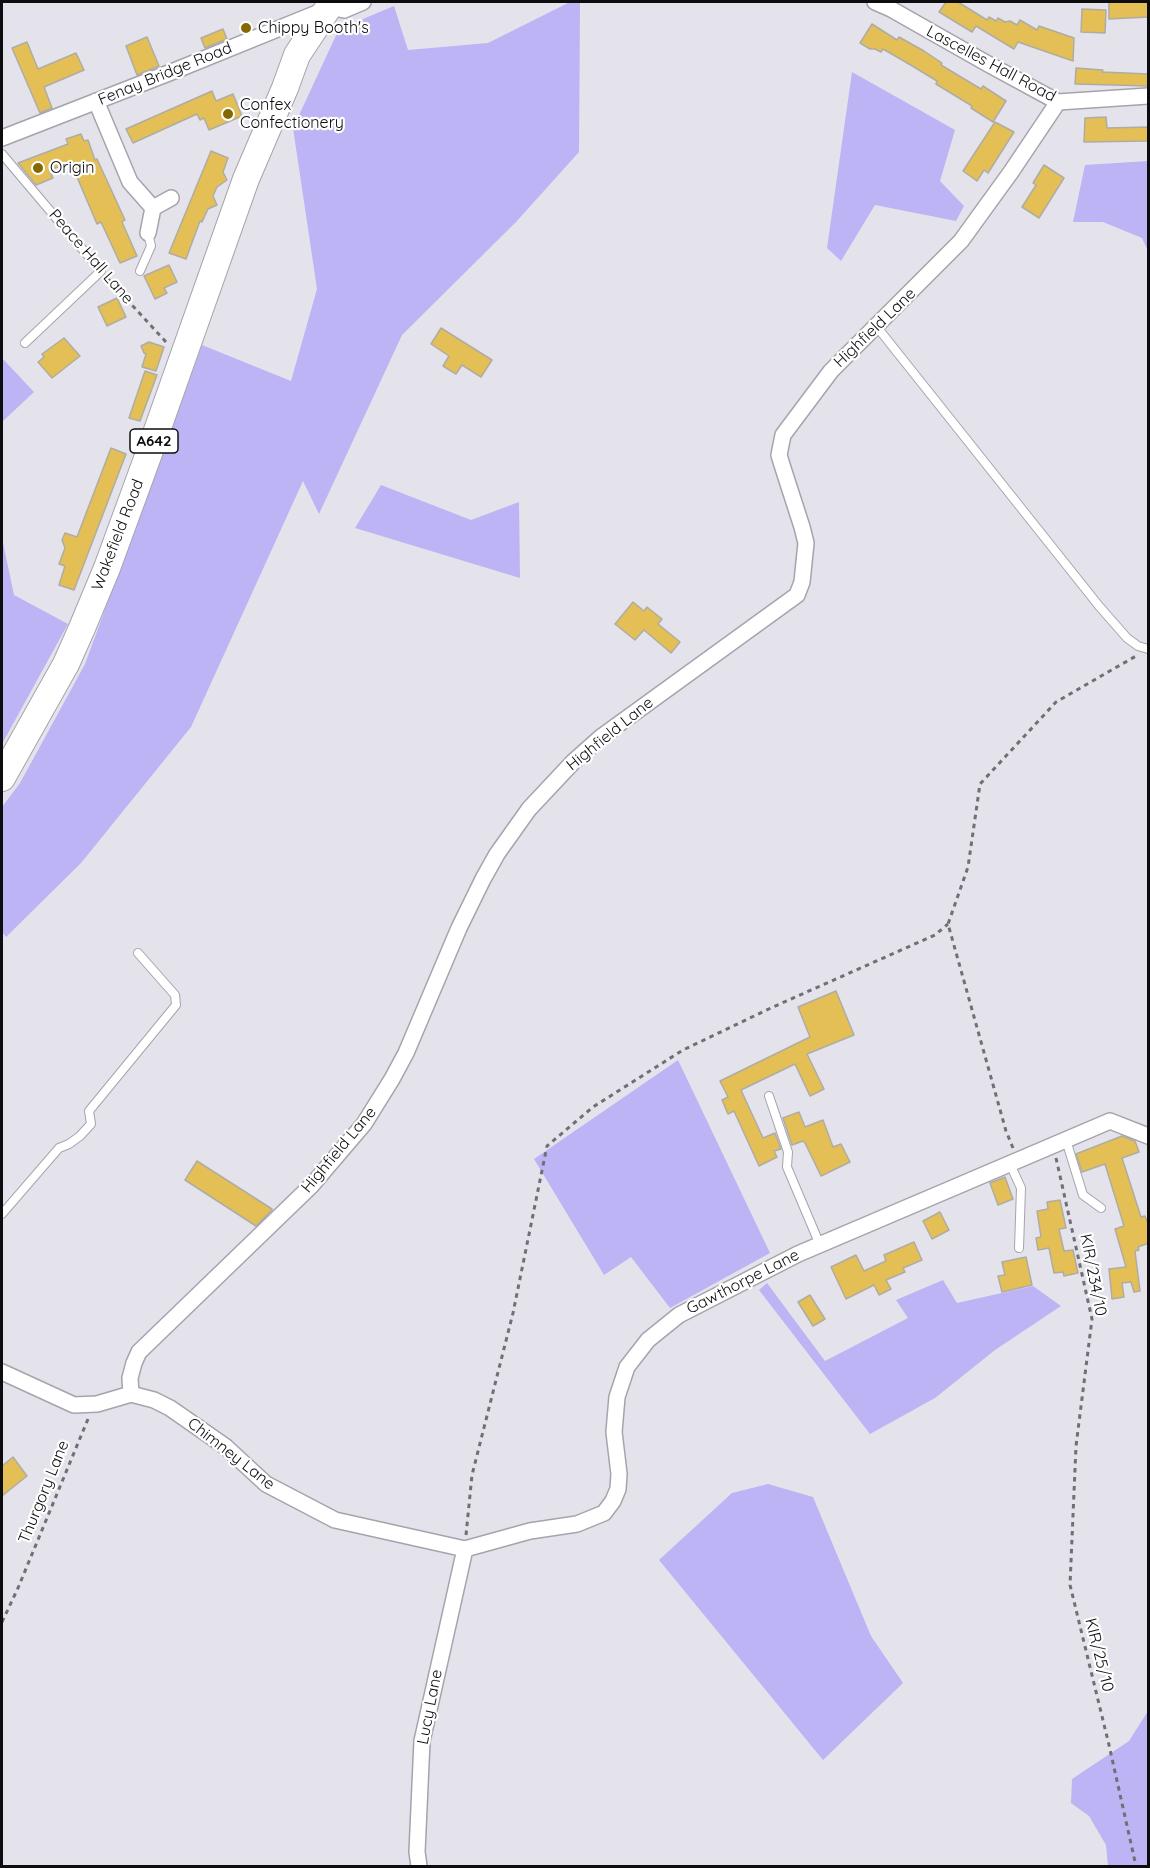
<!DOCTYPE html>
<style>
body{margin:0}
#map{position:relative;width:1150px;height:1868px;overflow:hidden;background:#e4e3eb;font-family:Quicksand,sans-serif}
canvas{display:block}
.frame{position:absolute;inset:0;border:3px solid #0d0c0f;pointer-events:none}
</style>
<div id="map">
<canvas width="1150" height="1868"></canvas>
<div class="frame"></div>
</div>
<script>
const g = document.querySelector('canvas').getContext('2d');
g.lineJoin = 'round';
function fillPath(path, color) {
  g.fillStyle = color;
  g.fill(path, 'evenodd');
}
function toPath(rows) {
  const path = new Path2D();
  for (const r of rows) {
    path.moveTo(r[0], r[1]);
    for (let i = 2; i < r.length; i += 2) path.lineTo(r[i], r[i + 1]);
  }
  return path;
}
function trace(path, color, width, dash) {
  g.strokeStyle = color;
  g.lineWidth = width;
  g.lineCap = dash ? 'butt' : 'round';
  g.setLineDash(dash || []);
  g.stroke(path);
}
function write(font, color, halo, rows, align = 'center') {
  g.font = font + ' Quicksand,sans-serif';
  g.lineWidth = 4.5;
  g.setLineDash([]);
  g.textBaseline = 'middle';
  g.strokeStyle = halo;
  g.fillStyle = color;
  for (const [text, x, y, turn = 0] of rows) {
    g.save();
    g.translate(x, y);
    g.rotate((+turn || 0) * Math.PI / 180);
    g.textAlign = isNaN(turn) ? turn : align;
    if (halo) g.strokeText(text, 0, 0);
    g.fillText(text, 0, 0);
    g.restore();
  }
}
const green = toPath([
 [570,2,580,2,579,152,516,222,402,335,319,514,303,481,191,727,81,863,6,937,2,932,2,807,20,783,85,664,202,345,291,381,317,289,293,128,339,29,394,6,408,50,488,43],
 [852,72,955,130,940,181,964,206,956,221,875,205,841,261,827,248],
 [1148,161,1148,251,1142,238,1103,222,1073,222,1085,165],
 [2,358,34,392,2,422],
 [381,485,471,520,519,502,520,578,355,528],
 [2,538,14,595,68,624,2,744],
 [678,1060,770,1253,670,1308,631,1257,604,1275,534,1159],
 [943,1280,957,1303,1033,1286,1061,1306,995,1350,935,1398,870,1434,759,1290,767,1283,825,1361,908,1318,896,1300],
 [768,1484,813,1497,871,1636,903,1683,823,1760,659,1560,732,1493],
 [1148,1711,1148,1866,1108,1866,1106,1845,1089,1816,1071,1803,1072,1779,1129,1741]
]);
const building = toPath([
 [946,2,958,2,987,20,989,17,996,21,998,18,1005,22,1010,21,1017,25,1020,20,1037,30,1039,26,1074,38,1073,61,1018,42,1014,49,976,26,972,32,939,12,946,2],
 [1109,2,1149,2,1149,17,1109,19,1109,2],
 [1082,9,1106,10,1105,33,1081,32,1082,9],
 [872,24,897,40,899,37,924,51,942,63,941,65,981,89,983,86,1006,101,993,122,971,108,972,106,936,84,937,81,909,64,883,49,881,52,875,49,870,49,860,43,872,24],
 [223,29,227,39,205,48,201,38,223,29],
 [147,37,159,66,137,75,126,46,147,37],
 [27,42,38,69,76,53,84,70,44,87,52,108,40,113,12,48,27,42],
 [1076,68,1103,70,1102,72,1149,74,1149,86,1075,84,1076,68],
 [212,91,216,101,233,94,242,116,209,130,204,118,200,120,197,114,133,143,126,129,212,91],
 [1106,117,1107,128,1149,127,1149,141,1084,142,1085,118,1106,117],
 [995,122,1014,132,988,173,984,170,977,181,963,171,995,122],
 [81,134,84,141,88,140,95,160,97,159,125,220,122,222,137,256,120,263,101,222,97,224,71,163,49,170,53,178,36,185,18,163,68,144,66,139,81,134],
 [211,151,228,158,223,172,227,180,217,187,213,196,217,205,208,209,202,222,200,221,186,259,169,253,211,151],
 [1044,165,1064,178,1039,218,1022,207,1036,185,1033,183,1044,165],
 [169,265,177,282,164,288,167,293,155,299,144,276,169,265],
 [117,298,126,317,107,326,98,307,117,298],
 [441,328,492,360,481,377,462,365,456,374,443,366,449,356,431,344,441,328],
 [64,338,80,356,52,378,38,362,44,357,42,354,64,338],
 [149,342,164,347,156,371,142,367,146,354,144,353,141,346,149,342],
 [145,371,157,375,140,421,129,418,145,371],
 [111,448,126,454,74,590,59,585,65,566,59,564,65,548,62,540,65,533,77,537,111,448],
 [633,602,644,611,647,607,662,619,658,624,680,642,671,653,644,630,635,640,615,624,633,602],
 [836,991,854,1035,807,1054,824,1089,810,1096,795,1064,741,1090,763,1138,775,1133,781,1149,774,1151,777,1157,759,1166,734,1111,728,1114,722,1100,728,1097,720,1081,810,1037,798,1007,836,991],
 [799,1112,805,1127,823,1120,833,1147,841,1144,850,1162,821,1176,805,1143,803,1141,792,1145,783,1118,799,1112],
 [1122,1136,1135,1141,1139,1152,1122,1158,1141,1217,1145,1216,1149,1226,1149,1243,1138,1247,1139,1250,1135,1251,1140,1291,1134,1292,1131,1282,1122,1283,1124,1297,1112,1299,1109,1269,1126,1267,1115,1229,1124,1226,1105,1164,1082,1172,1076,1154,1122,1136],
 [197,1161,272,1209,272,1210,256,1226,185,1180,197,1161],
 [1005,1177,1013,1199,998,1205,990,1183,1005,1177],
 [1060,1200,1066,1228,1059,1229,1064,1251,1073,1250,1078,1273,1064,1276,1063,1272,1054,1273,1049,1248,1038,1250,1036,1238,1041,1237,1037,1211,1048,1209,1047,1202,1060,1200],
 [940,1212,949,1230,932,1239,923,1221,940,1212],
 [914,1242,922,1260,903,1268,905,1272,886,1280,891,1289,879,1295,874,1285,846,1299,831,1267,856,1255,864,1271,886,1261,884,1255,914,1242],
 [1026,1257,1032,1285,1002,1292,998,1276,1005,1275,1002,1262,1026,1257],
 [810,1295,825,1319,813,1326,798,1302,810,1295],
 [13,1457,27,1476,2,1496,2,1466,13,1457]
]);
const path = toPath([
 [108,279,166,342],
 [1013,1148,1006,1131,948,924,968,867,980,784,1056,702,1136,656],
 [1056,1158,1092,1319,1076,1446,1070,1585,1109,1745,1136,1866],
 [466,1535,472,1475,513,1313,547,1146,593,1107,683,1050,773,1007,935,935,948,924],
 [2,1622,18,1588,88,1419]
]);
const service = toPath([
 [2,154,101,271,25,343],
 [140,271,151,246,148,233],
 [877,327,1099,606,1127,638,1138,646,1148,649],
 [769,1096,788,1152,787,1167,820,1245],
 [1066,1140,1083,1195,1101,1208],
 [1010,1164,1021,1188,1019,1248],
 [2,1214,59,1148,69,1144,80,1136,91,1124,89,1111,176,1005,175,995,138,953]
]);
const minor = toPath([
 [875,2,891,9,988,64,1058,102,1148,96],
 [96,101,130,182,153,208],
 [2,138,174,71,317,13,328,7,344,10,363,2],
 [148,233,153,208,171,198],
 [2,1372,74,1405,97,1404,131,1394,154,1400,170,1408,226,1447,266,1484,335,1520,465,1549,530,1531,577,1524,604,1513,613,1501,618,1489,619,1474,614,1432,617,1397,627,1367,648,1340,679,1315,798,1254,1110,1121,1148,1136],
 [131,1394,130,1378,134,1363,139,1352,312,1185,364,1124,392,1079,406,1053,459,928,483,879,497,854,529,809,574,761,601,737,797,595,802,582,806,543,802,527,782,465,779,455,783,435,831,371,961,241,1011,172,1058,102],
 [419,1866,417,1852,422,1741,465,1549]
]);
const trunk = toPath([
 [2,778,66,664,82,628,107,568,148,456,246,179,285,88,297,55,332,2]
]);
const markers = [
 [246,28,6,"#846801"],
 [228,114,6,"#846801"],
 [38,168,6,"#846801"]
];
const shields = [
 [154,441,48]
];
const shieldNames = [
 ["A642",154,441]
];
const poiNames = [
 ["Chippy Booth's",258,28],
 ["Confex",240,105],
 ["Confectionery",240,123],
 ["Origin",50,168]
];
const streetNames = [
 ["Lascelles Hall Road",991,64,28],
 ["Fenay Bridge Road",165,74,-22],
 ["Peace Hall Lane",91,257,49],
 ["Highfield Lane",875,328,-44],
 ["Wakefield Road",118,535,-69],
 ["Highfield Lane",610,734,-39],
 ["Highfield Lane",339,1150,-50],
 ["KIR/234/10",1093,1275,79],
 ["Gawthorpe Lane",743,1282,-27],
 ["Chimney Lane",231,1454,38],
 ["Thurgory Lane",44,1492,-68],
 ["KIR/25/10",1099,1655,76],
 ["Lucy Lane",430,1707,-79]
];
fillPath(green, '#bcb4f4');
fillPath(building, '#e3bf56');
trace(building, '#afaca4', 1.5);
trace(service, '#a5a4ac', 10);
trace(minor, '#a5a4ac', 18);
trace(trunk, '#a5a4ac', 28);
trace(path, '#706f75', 3, [4.5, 4.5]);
trace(service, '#fff', 8);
trace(minor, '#fff', 15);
trace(trunk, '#fff', 26);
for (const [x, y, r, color] of markers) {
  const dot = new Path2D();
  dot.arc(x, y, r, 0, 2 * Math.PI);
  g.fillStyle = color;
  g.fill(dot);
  trace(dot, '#fff', 2);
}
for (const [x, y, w] of shields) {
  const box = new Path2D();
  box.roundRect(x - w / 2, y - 12, w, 24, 4.5);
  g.fillStyle = '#fff';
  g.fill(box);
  trace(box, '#0d0c0f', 1.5);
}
write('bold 15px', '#0d0c0f', null, shieldNames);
write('16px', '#0d0c0f', '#fff', poiNames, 'left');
write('16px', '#0d0c0f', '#fff', streetNames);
</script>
